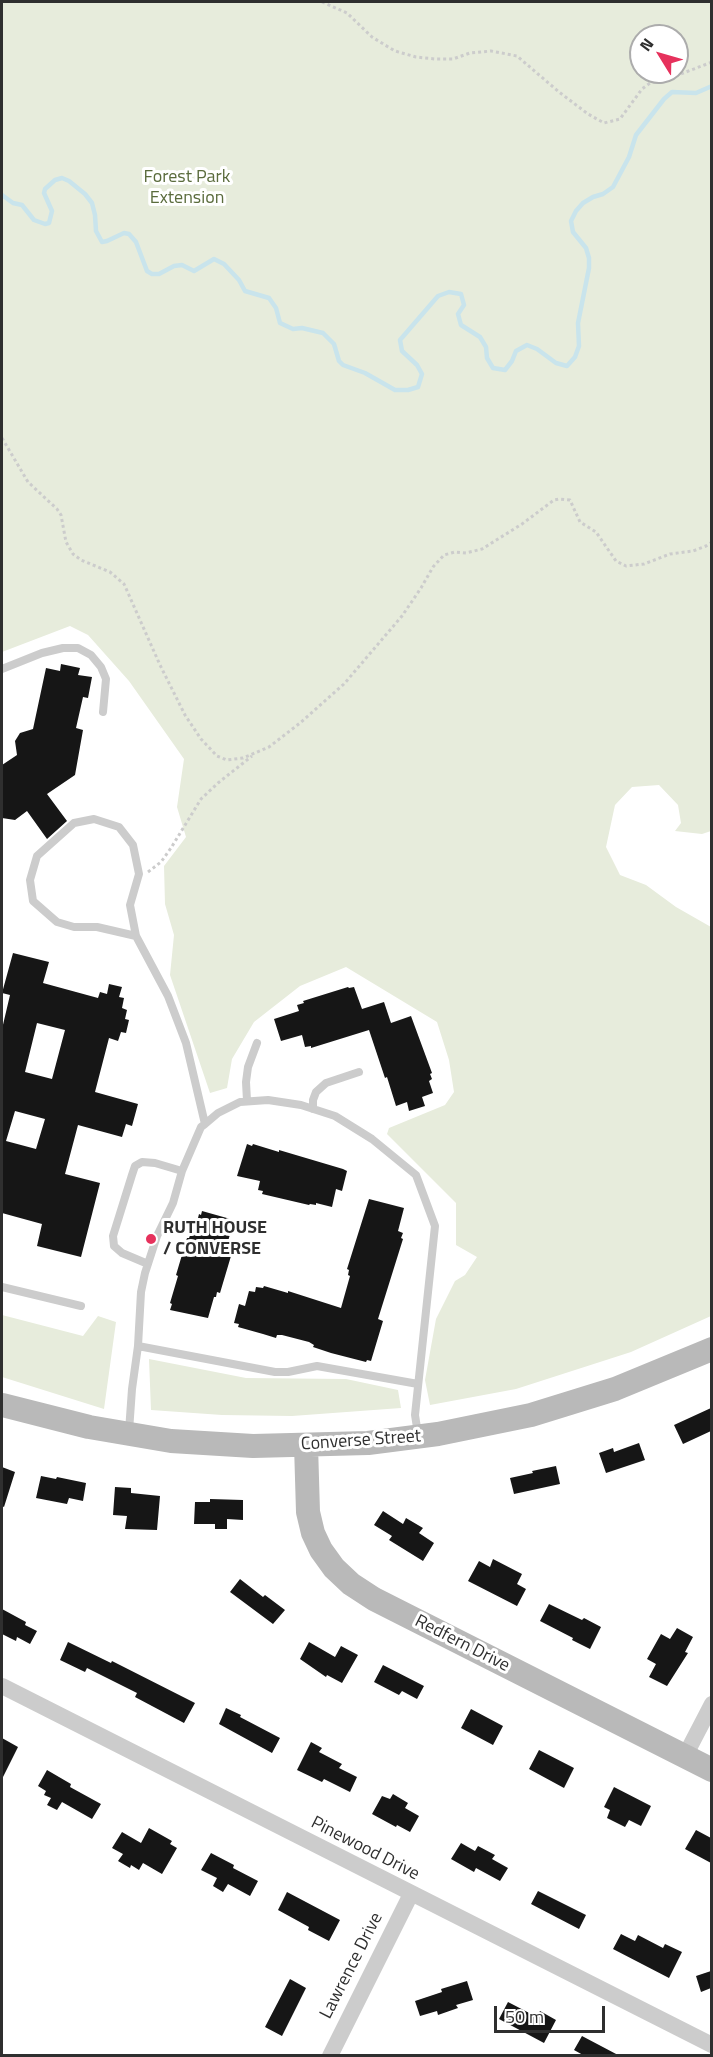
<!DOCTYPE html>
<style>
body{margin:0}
#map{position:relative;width:713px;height:2057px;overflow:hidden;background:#fff;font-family:"Titillium Web",sans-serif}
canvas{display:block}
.frame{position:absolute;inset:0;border:3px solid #2f2f2f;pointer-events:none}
.north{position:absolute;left:629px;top:24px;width:60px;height:60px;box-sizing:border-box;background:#fff;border:2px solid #acacac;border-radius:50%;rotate:307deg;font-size:16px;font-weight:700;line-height:24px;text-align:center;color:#2f2f2f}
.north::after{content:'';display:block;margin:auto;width:21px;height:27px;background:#e6315c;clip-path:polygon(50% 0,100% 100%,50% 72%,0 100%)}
.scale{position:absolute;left:494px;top:2006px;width:111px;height:27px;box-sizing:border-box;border:3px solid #2f2f2f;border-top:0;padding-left:8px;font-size:18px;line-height:21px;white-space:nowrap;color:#2f2f2f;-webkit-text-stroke:4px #fff;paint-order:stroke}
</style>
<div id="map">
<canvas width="713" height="2057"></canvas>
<div class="frame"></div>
<div class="north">N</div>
<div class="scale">50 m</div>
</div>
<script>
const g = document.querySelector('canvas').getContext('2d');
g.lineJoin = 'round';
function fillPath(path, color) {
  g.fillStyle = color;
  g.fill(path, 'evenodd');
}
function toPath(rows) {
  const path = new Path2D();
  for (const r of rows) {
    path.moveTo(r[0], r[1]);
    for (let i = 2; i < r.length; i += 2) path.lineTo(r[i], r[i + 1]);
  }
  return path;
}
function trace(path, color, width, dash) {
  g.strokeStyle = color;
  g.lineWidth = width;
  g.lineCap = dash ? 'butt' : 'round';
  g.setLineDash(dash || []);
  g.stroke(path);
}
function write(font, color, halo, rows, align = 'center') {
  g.font = font + ' "Titillium Web",sans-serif';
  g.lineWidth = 6;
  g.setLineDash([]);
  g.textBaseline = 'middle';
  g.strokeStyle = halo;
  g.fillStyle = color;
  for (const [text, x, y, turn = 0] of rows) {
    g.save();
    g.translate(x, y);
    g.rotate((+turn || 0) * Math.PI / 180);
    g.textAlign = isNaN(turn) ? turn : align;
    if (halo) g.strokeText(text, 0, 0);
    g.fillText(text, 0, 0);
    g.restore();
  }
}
const green = toPath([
 [2,2,711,2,711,831,702,834,675,831,681,823,678,805,659,785,632,787,615,805,606,847,620,875,646,885,676,907,711,927,711,1316,631,1352,516,1389,430,1405,425,1380,436,1319,455,1281,465,1275,477,1257,456,1245,456,1203,387,1134,389,1128,445,1105,454,1092,449,1060,437,1022,346,967,300,986,254,1022,232,1059,227,1088,210,1093,170,975,174,935,165,904,164,866,186,837,177,807,184,759,129,681,88,635,70,626,2,652],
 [641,36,677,36,677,72,641,72],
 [2,1315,83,1336,98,1316,116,1322,104,1409,2,1377],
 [149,1359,246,1378,346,1379,398,1390,401,1408,292,1416,222,1415,151,1410]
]);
const stream = toPath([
 [2,195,13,203,22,205,34,220,45,224,49,223,52,211,44,193,45,189,55,180,62,178,69,181,85,194,92,203,95,215,96,231,102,242,107,241,124,233,129,234,136,242,147,271,152,274,159,274,174,266,182,265,194,271,214,259,224,264,239,280,245,291,269,298,276,308,280,323,293,329,302,328,323,333,334,344,339,361,343,365,365,373,395,390,408,390,418,387,422,374,417,365,402,351,400,340,438,296,449,292,461,294,464,305,458,314,461,325,480,337,486,347,487,358,493,368,505,370,512,361,516,351,527,345,537,349,556,363,567,366,575,357,579,346,578,323,589,268,589,258,586,248,573,232,571,221,576,211,583,203,593,197,603,194,613,187,629,157,636,135,664,99,672,92,696,93,712,86]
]);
const building = toPath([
 [61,664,80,668,78,675,92,677,88,698,83,697,76,728,83,730,75,775,47,794,67,821,47,839,27,811,15,820,2,818,2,765,17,755,15,741,20,733,33,729,46,668,60,671],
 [13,953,49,962,43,983,98,998,100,992,107,994,109,984,122,987,119,997,124,998,122,1008,127,1010,125,1019,129,1020,126,1033,121,1032,118,1041,109,1038,95,1092,138,1104,132,1126,126,1124,122,1137,78,1125,65,1174,100,1183,81,1257,37,1246,42,1224,2,1213,2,1029,10,995,2,993],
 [37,1023,65,1030,52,1079,25,1072],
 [15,1111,45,1119,36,1149,6,1141],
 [348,987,349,988,354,987,362,1009,384,1002,391,1023,411,1016,432,1073,430,1074,432,1079,429,1081,433,1093,422,1097,425,1106,409,1111,407,1102,396,1106,387,1077,385,1078,369,1030,311,1048,311,1046,305,1047,302,1035,281,1041,274,1019,299,1011,297,1005,304,1003,303,1001],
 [247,1144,252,1146,253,1144,279,1152,279,1150,343,1169,347,1171,342,1191,336,1189,332,1207,316,1203,316,1205,310,1204,309,1205,262,1194,263,1191,258,1190,260,1181,237,1176],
 [369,1199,404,1208,398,1231,403,1233,401,1238,403,1239,378,1319,383,1321,371,1361,367,1360,366,1362,331,1353,313,1347,314,1345,309,1342,282,1335,277,1335,276,1338,263,1334,238,1327,239,1324,234,1323,239,1304,245,1306,249,1291,255,1292,256,1287,263,1288,264,1286,288,1293,288,1291,341,1308,350,1276,348,1275,349,1270,347,1269],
 [202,1211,234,1220,227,1245,231,1246,228,1256,231,1256,220,1293,217,1292,216,1297,214,1297,208,1318,170,1310,172,1304,170,1303,178,1276,176,1275,187,1238,189,1238,191,1233,194,1234,199,1214,201,1215],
 [711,1408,711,1431,683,1444,674,1425],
 [639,1443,645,1460,606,1473,599,1453,613,1448,614,1452],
 [556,1466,560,1484,514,1494,510,1478,533,1473,532,1471],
 [2,1467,15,1472,4,1507,2,1506],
 [41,1476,56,1479,57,1477,86,1483,83,1501,69,1498,67,1504,36,1498],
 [115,1487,131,1488,131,1493,160,1496,157,1530,125,1529,127,1516,113,1515],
 [210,1499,243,1500,243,1520,227,1519,227,1529,215,1529,215,1524,194,1524,195,1502,210,1502],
 [383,1511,403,1524,406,1518,423,1528,419,1533,434,1543,423,1561,389,1540,392,1536,374,1525],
 [493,1559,522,1574,517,1584,526,1589,517,1606,468,1581,479,1561,490,1567],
 [240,1579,263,1597,265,1595,285,1610,273,1624,230,1592],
 [549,1604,582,1620,584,1618,601,1627,590,1649,572,1640,573,1638,540,1621],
 [2,1609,26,1622,25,1625,37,1631,30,1644,17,1637,16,1641,2,1634],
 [677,1628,693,1637,685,1652,688,1653,667,1686,649,1677,656,1664,647,1659,661,1634,670,1639],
 [68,1642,111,1663,112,1661,195,1703,184,1723,135,1697,137,1693,87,1668,85,1672,60,1660],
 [309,1642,335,1657,341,1646,358,1655,342,1683,327,1675,326,1677,300,1659],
 [383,1665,424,1686,417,1699,402,1691,399,1695,374,1682],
 [226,1708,241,1715,240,1717,280,1738,272,1753,219,1724],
 [471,1709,503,1726,493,1745,461,1728],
 [2,1738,18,1747,2,1779],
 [311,1742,322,1748,319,1752,342,1764,339,1768,357,1777,350,1792,324,1779,322,1782,297,1770],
 [539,1750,574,1768,564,1788,529,1769],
 [47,1770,71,1784,70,1787,101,1804,92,1819,62,1802,57,1810,47,1805,51,1798,44,1795,46,1791,38,1786],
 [614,1787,651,1806,641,1826,629,1820,625,1827,607,1818,610,1810,604,1807],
 [393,1794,408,1803,405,1808,419,1816,410,1832,397,1825,396,1827,372,1814,382,1796,390,1799],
 [149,1828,172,1841,170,1844,177,1848,162,1874,143,1863,139,1870,131,1865,130,1868,118,1861,123,1854,112,1848,122,1832,141,1843],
 [696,1830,711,1838,711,1863,685,1849],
 [461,1843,475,1851,478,1846,495,1855,492,1859,508,1868,500,1881,476,1868,474,1872,451,1859],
 [211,1853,234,1865,233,1868,258,1881,250,1896,228,1884,223,1892,213,1886,217,1878,201,1870],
 [538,1891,586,1915,579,1929,531,1904],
 [287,1892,340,1920,329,1941,308,1930,309,1927,278,1910],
 [621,1934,635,1941,638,1935,663,1948,665,1944,682,1952,669,1978,613,1949],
 [711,1971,711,1988,701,1992,696,1976],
 [290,1979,306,1988,282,2036,265,2027],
 [467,1981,473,2000,456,2005,458,2008,438,2015,437,2011,420,2016,415,2001,442,1992,441,1989],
 [508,2002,537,2017,540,2011,556,2020,544,2043,499,2019],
 [582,2036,618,2055,583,2055,574,2050]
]);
const path = toPath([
 [322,2,347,13,372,37,385,45,395,51,416,57,435,59,453,59,470,53,491,51,517,56,559,92,588,114,604,123,620,119,642,89,654,80,673,77,712,62],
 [2,438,28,482,57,509,61,515,66,542,73,554,81,560,110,572,124,584,160,665,185,715,201,739,217,756,227,760,243,758,269,747,300,723,344,684,402,616,421,588,433,567,444,555,455,552,466,553,482,549,522,524,554,500,559,499,570,500,580,522,596,532,616,561,626,566,644,564,670,554,693,551,706,546,712,542],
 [148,872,161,862,171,848,201,799,218,783,252,756]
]);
const lane = toPath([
 [2,669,42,653,63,648,78,648,91,655,101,667,106,679,103,712],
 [136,936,97,927,74,927,57,922,33,901,30,880,37,856,74,823,94,819,119,827,133,845,139,874,130,905,136,936,168,996,186,1043,205,1124,218,1113,240,1102,268,1100,301,1105,335,1116,372,1139,416,1175,435,1226,415,1415,418,1434],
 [247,1101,246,1082,248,1067,257,1043],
 [313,1109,313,1100,316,1092,326,1083,359,1072],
 [148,1264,122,1253,114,1246,113,1236,132,1175,135,1166,142,1162,155,1163,182,1171],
 [2,1287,81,1306],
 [138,1346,275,1372,288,1372,317,1366,418,1384],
 [129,1431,132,1389,138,1346,141,1292,145,1273,157,1236,173,1203,182,1171,201,1127,205,1124]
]);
const street = toPath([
 [2,1686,712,2045],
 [685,1756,712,1704],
 [330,2056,411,1894]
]);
const secondary = toPath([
 [2,1405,89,1427,171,1441,253,1446,368,1443,438,1434,531,1415,615,1389,712,1349],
 [306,1445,308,1512,313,1533,321,1550,334,1568,351,1584,374,1599,712,1770]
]);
const markers = [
 [151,1239,6,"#e6315c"]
];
const parkNames = [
 ["Forest Park",187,178],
 ["Extension",187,199]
];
const poiNames = [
 ["RUTH HOUSE",163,1229],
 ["/ CONVERSE",163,1250]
];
const streetNames = [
 ["Converse Street",361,1441,-4],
 ["Redfern Drive",462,1644,27],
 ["Pinewood Drive",365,1849,27],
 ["Lawrence Drive",352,1966,-63]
];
fillPath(green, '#e7ecdc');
trace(stream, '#c9e4ec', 4.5);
fillPath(building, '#161616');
trace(path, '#ccc', 3, [3, 3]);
trace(lane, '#ccc', 8);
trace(street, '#ccc', 16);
trace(secondary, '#b9b9b9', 24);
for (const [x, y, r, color] of markers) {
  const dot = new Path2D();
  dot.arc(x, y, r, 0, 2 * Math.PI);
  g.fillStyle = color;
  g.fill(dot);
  trace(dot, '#fff', 2);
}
write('18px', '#5a6b3c', '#fff', parkNames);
write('bold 18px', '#2f2f2f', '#fff', poiNames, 'left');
write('18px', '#2f2f2f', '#fff', streetNames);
</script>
